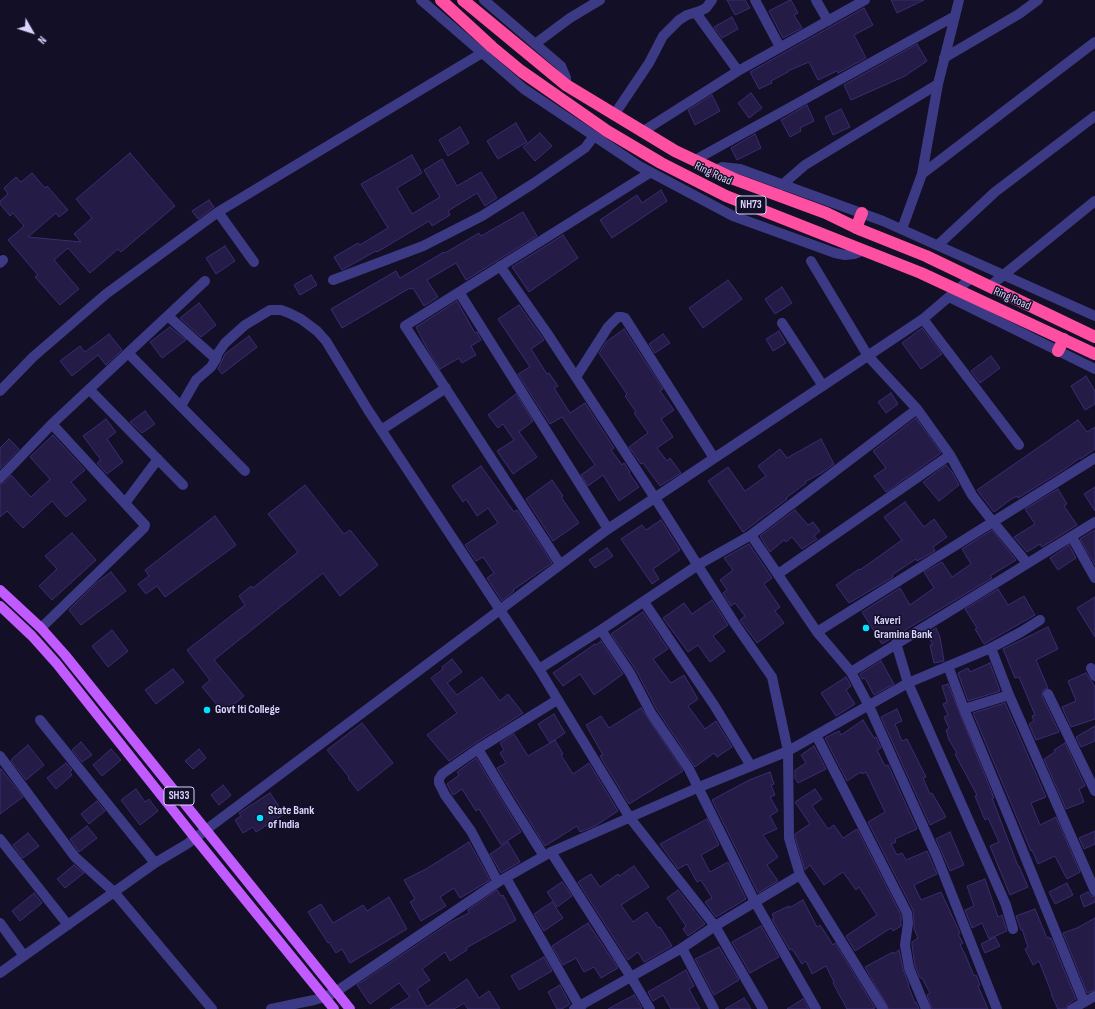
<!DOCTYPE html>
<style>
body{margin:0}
#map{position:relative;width:1095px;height:1009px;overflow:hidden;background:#130f26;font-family:"Sofia Sans Condensed",sans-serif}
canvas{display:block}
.north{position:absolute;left:12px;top:12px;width:40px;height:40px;-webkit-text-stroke:3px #130f26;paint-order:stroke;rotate:129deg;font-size:11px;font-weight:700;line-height:16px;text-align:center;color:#d9d4ff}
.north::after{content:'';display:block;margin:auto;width:14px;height:18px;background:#d9d4ff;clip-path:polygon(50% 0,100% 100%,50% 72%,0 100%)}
</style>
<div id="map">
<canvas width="1095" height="1009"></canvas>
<div class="north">N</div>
</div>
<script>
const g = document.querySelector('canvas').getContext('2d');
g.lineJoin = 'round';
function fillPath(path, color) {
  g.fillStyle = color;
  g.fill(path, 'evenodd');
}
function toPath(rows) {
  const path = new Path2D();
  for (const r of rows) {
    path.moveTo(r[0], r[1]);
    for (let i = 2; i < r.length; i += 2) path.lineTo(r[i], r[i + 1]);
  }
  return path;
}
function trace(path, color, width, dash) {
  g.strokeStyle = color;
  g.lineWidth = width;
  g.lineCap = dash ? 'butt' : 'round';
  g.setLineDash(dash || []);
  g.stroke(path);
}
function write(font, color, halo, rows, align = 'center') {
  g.font = font + ' "Sofia Sans Condensed",sans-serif';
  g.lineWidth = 3;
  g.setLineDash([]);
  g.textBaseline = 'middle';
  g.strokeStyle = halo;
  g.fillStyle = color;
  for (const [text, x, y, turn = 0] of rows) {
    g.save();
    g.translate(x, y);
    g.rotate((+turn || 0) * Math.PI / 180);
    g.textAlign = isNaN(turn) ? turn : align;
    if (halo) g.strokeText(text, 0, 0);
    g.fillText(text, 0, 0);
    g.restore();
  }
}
const building = toPath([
 [727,0,745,0,750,8,735,15,727,0],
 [790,0,791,0,798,13,794,15,802,28,783,38,769,11,790,0],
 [891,0,924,0,897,13,891,0],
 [864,8,873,25,854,35,866,58,838,73,837,71,818,80,809,62,788,71,788,72,771,81,772,83,759,89,750,72,864,8],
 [732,17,738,29,722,38,714,27,732,17],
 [917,44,927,61,905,76,851,100,844,85,917,44],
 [751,93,762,108,749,118,738,103,751,93],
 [712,95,720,111,695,125,688,110,712,95],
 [807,105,814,121,800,128,801,131,790,137,781,120,807,105],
 [841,109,850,127,833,135,825,117,841,109],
 [516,123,527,142,498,159,487,141,516,123],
 [460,127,469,143,448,156,439,140,460,127],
 [540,133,552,146,535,161,523,147,540,133],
 [755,134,761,148,737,160,731,148,755,134],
 [130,153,175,206,121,252,118,249,90,273,68,248,54,260,79,289,60,305,35,277,38,275,8,240,24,226,13,213,10,216,0,204,0,201,8,194,4,188,16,177,21,182,32,173,45,188,47,186,68,210,59,217,56,213,28,237,81,242,74,234,92,218,76,199,130,153],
 [412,155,422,173,397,188,412,214,440,197,424,170,442,159,457,186,481,172,497,198,485,206,477,193,448,211,450,215,432,226,429,221,377,252,376,251,342,270,334,257,358,243,360,245,388,228,361,184,412,155],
 [661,190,667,201,612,238,600,220,637,195,642,203,661,190],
 [209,200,214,207,198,219,192,211,209,200],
 [523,212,537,236,466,280,456,263,427,280,438,297,424,306,413,288,411,289,410,288,342,328,331,309,396,271,400,278,444,252,445,253,479,233,481,236,523,212],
 [563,235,578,258,529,292,512,267,563,235],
 [225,246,235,261,216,274,206,258,225,246],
 [311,275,317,285,300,295,294,285,311,275],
 [728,280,742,299,703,328,689,308,728,280],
 [782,287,792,303,775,314,765,299,782,287],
 [457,301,475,333,477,332,481,340,471,346,476,355,462,363,459,358,440,369,424,343,416,327,457,301],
 [199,303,216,325,201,337,180,318,199,303],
 [519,305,544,340,531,349,547,374,549,373,558,386,554,388,570,413,585,403,614,448,611,450,622,465,624,463,630,472,629,473,639,487,619,501,603,475,588,486,581,475,595,465,562,417,550,424,518,374,530,367,498,319,519,305],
 [170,327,186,340,162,358,150,342,170,327],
 [922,328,942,354,921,369,902,343,922,328],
 [624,329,663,389,660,391,674,410,661,419,673,437,657,448,667,461,670,458,681,473,660,486,643,463,641,464,629,447,648,433,634,413,636,412,625,396,627,394,599,353,606,342,624,329],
 [779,331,786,343,773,351,766,339,779,331],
 [109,334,122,350,106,365,98,355,72,376,60,361,80,346,85,352,109,334],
 [663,334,670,343,655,353,649,344,663,334],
 [249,336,257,347,222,374,218,369,225,354,249,336],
 [991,356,1000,368,980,383,971,371,991,356],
 [1086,376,1095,391,1095,404,1085,410,1071,386,1086,376],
 [891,393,898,404,886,413,878,402,891,393],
 [516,394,533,421,519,432,537,457,513,474,497,451,514,440,503,424,498,428,488,415,516,394],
 [145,411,155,424,142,433,130,422,145,411],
 [916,418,941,453,886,492,874,476,886,468,873,451,916,418],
 [106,419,116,432,107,439,123,462,107,474,97,463,101,460,83,436,106,419],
 [1078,420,1087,432,1095,427,1095,449,1082,458,1081,459,1080,458,1065,469,1018,498,1017,496,1010,500,994,512,977,490,1078,420],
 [53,435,85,470,71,482,86,500,66,517,52,501,23,528,7,511,0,517,0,484,4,483,11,475,31,497,50,479,30,457,53,435],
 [9,439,19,449,0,469,0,448,9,439],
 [821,439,834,464,823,472,805,482,806,483,786,498,787,499,743,532,708,481,728,467,745,491,766,476,758,466,780,449,787,458,821,439],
 [946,465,952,472,959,485,939,501,923,482,946,465],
 [481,466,514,512,517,510,552,563,513,590,514,591,502,601,487,578,494,573,483,557,476,561,465,545,498,523,488,508,477,516,466,499,463,502,452,486,481,466],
 [552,480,563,496,561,497,579,523,553,541,526,499,552,480],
 [305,485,344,534,350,530,378,565,340,596,323,573,214,660,244,696,224,713,202,687,210,680,187,650,245,605,239,596,251,586,253,588,298,552,268,514,305,485],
 [1095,487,1095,511,1084,494,1095,487],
 [1058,489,1067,504,1064,506,1077,525,1042,547,1040,544,1027,552,1014,537,1035,524,1025,509,1058,489],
 [905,502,924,527,934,519,947,537,933,547,935,551,917,561,916,559,892,575,893,577,849,603,836,585,859,569,860,570,902,540,884,517,905,502],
 [795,510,808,525,813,522,820,531,814,536,817,539,802,549,792,537,786,542,784,540,770,552,760,536,795,510],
 [215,516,236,545,165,597,157,586,146,594,138,584,149,576,145,570,215,516],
 [661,520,680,550,653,569,659,579,652,584,621,539,642,525,646,530,661,520],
 [992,530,1016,560,990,576,992,578,882,644,862,612,900,588,910,605,934,588,924,572,942,562,952,577,971,564,962,549,992,530],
 [1095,530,1095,565,1080,539,1095,530],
 [72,533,96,560,52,600,39,586,57,569,45,556,72,533],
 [749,544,772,578,764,584,780,607,775,611,784,623,757,643,740,620,745,616,735,603,731,606,723,593,727,590,720,580,733,570,724,558,749,544],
 [1069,545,1076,558,1058,570,1050,558,1069,545],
 [607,548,613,556,595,568,589,560,607,548],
 [111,572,126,591,81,625,69,610,95,584,111,572],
 [998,589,1008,605,1024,596,1035,615,984,644,975,629,977,628,965,609,998,589],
 [1095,597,1095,637,1077,608,1095,597],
 [712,600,728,625,713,636,725,651,710,662,698,645,688,652,663,618,684,603,692,614,712,600],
 [643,612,668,649,653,659,671,683,684,675,698,699,688,706,705,729,716,721,732,747,717,757,714,753,695,767,657,710,636,670,611,634,643,612],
 [1048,627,1058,649,1036,660,1048,688,1043,690,1042,696,1059,732,1036,740,1029,724,1034,721,1032,716,1035,715,1019,677,1015,678,1003,649,1048,627],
 [936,628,940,637,944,661,934,663,930,645,933,645,927,633,936,628],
 [112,630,128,651,108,667,92,646,112,630],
 [601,641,623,674,594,695,580,674,563,686,553,673,595,644,596,645,601,641],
 [452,659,462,672,447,683,457,695,482,677,500,701,508,694,523,713,474,744,449,761,427,735,457,713,431,678,443,669,442,667,452,659],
 [881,661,894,684,874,695,865,678,862,679,860,674,881,661],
 [990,663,1000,691,968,701,958,673,968,668,970,672,990,663],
 [173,669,184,682,156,704,145,690,173,669],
 [1086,673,1095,687,1095,719,1071,727,1062,707,1076,701,1068,681,1086,673],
 [846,677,851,686,846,690,855,704,836,716,821,693,846,677],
 [948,684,994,798,992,798,1018,866,1019,866,1028,887,1010,895,990,846,999,842,988,818,985,820,975,796,977,795,955,754,957,753,949,740,946,730,949,728,944,717,948,715,943,704,947,702,942,686,948,684],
 [1005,703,1046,797,1031,803,1040,825,1056,817,1080,872,1067,879,1055,856,1038,864,1032,850,1031,851,973,713,1005,703],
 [641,708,683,771,629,804,600,756,603,755,586,725,601,716,609,728,641,708],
 [897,709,902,721,895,724,902,741,907,739,926,777,923,778,930,794,932,793,946,817,930,825,881,717,897,709],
 [554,714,565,733,550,743,538,724,554,714],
 [863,720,874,738,876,737,881,748,877,750,885,766,888,765,917,829,895,839,896,842,891,844,897,855,902,853,906,860,927,851,937,874,914,885,921,900,941,892,960,933,958,934,963,943,960,945,965,954,974,976,976,975,980,985,978,986,988,1009,932,1009,927,995,930,993,922,978,920,978,915,966,912,945,912,942,918,938,914,929,914,922,913,910,868,822,885,812,866,772,862,774,861,772,847,781,825,738,839,731,841,735,863,720],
 [362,723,393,763,358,791,348,778,349,777,327,750,362,723],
 [1095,726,1095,741,1081,747,1076,737,1095,726],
 [514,734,528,756,555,740,563,754,561,755,573,774,589,763,618,811,595,826,580,832,577,826,545,846,497,768,506,763,500,753,504,750,500,743,514,734],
 [81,742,92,755,82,762,72,750,81,742],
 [1065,743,1085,786,1079,789,1084,802,1066,809,1044,759,1055,752,1054,750,1065,743],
 [28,745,44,765,26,780,11,761,12,759,28,745],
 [814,746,826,769,798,783,795,778,795,770,806,763,801,755,814,746],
 [111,749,121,760,102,776,93,765,111,749],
 [199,749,206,758,193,769,185,761,199,749],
 [476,758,521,832,501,845,479,809,476,811,462,789,453,795,447,784,459,775,457,772,476,758],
 [66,763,72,770,70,772,72,775,56,789,47,778,66,763],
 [1,769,23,797,0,814,0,770,1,769],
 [770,772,774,784,771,785,775,795,770,797,778,811,770,816,777,829,763,835,778,857,767,865,778,881,758,893,712,800,749,780,770,772],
 [223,785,231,795,219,805,211,795,223,785],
 [136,789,145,802,149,799,158,811,140,825,121,800,136,789],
 [815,789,822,799,812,806,828,829,834,825,843,838,857,829,901,915,901,926,893,931,891,928,855,951,846,936,877,915,859,887,856,890,843,872,824,885,810,865,805,870,795,837,795,834,810,824,795,802,815,789],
 [270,793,284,814,256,832,253,827,243,833,235,820,241,816,239,813,270,793],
 [97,801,105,811,89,824,81,814,97,801],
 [707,819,719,845,701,855,710,872,728,862,746,899,716,917,705,902,712,898,701,880,697,882,687,864,678,869,660,844,707,819],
 [87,826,97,838,79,852,70,839,87,826],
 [1095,831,1095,844,1084,849,1079,838,1095,831],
 [950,832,964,865,950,871,936,839,950,832],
 [28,833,39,846,23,858,13,845,28,833],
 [469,842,490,880,460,898,454,888,440,897,446,906,421,921,410,902,415,899,404,880,426,869,469,842],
 [508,842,520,862,501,873,490,854,508,842],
 [74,865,84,873,65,888,57,879,74,865],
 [634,866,649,887,621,905,633,922,647,912,658,928,660,927,672,946,644,962,638,952,628,960,578,882,591,874,600,887,618,874,619,876,634,866],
 [985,879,998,917,1002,915,1007,931,989,939,982,923,972,928,965,910,974,906,967,886,985,879],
 [562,882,572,896,557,907,547,892,562,882],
 [1067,883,1073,895,1055,904,1049,892,1067,883],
 [497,890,501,896,503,895,516,920,466,948,467,950,450,961,445,952,422,969,430,980,417,989,427,1007,467,979,479,998,489,991,500,1009,468,1009,464,1003,454,1009,390,1009,410,997,399,983,370,1004,357,985,451,922,469,913,468,910,497,890],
 [678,890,705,924,688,936,683,929,686,926,667,898,678,890],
 [1088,892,1091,896,1095,897,1095,902,1084,907,1080,896,1088,892],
 [34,893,42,903,20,921,12,911,34,893],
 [389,897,407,929,350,963,342,949,336,953,329,942,328,943,308,912,321,904,333,923,363,905,367,911,389,897],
 [803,900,817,927,820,925,833,945,835,943,875,1008,872,1009,847,1009,833,983,834,982,826,966,812,974,806,961,802,964,792,949,790,950,772,919,774,918,772,914,789,906,789,908,803,900],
 [552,902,563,918,544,931,534,914,552,902],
 [1035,909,1047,938,1049,937,1050,939,1051,938,1076,999,1068,1004,1066,1009,1058,1009,1051,994,1052,994,1039,961,1033,965,1025,949,1028,947,1022,929,1021,930,1016,916,1035,909],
 [1095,918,1095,990,1087,993,1063,933,1077,928,1095,918],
 [588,923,618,968,601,978,594,967,584,972,576,958,563,965,552,946,588,923],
 [761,926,779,957,750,973,732,942,761,926],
 [995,937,1000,946,985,953,981,944,995,937],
 [719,947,739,980,714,995,695,959,719,947],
 [899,950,903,969,909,985,908,985,915,1003,916,1002,919,1009,889,1009,865,967,893,952,894,954,899,950],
 [544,957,552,971,519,990,511,976,544,957],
 [686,970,694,986,689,989,700,1009,671,1009,663,995,653,1001,648,992,686,970],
 [560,985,570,1004,562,1009,557,1009,548,992,560,985],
 [634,995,642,1008,640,1009,608,1009,634,995],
 [744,998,751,1009,725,1009,744,998],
 [803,999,809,1009,787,1009,803,999]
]);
const minor = toPath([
 [421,0,524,89,639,166,733,216,835,253,845,255,854,254,864,250],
 [484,0,561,66,566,78,566,85],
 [755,0,780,47],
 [816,0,828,21],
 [696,13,738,71],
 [535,44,570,18,600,0],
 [944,58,1019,14,1038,0],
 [614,115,649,63,663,36,679,20,687,15,700,11,706,8,712,0],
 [642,132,738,71,865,0],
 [695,160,955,16],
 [715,170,722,167,740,169,883,221,1095,316],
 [922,174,1095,42],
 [782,185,805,165,938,84],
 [902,229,922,174,938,84,959,0],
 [938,245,995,192,1095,116],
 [811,261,868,356,917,409,950,455,972,495,993,522,1027,563],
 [254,262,218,212,482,53],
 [0,263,3,260],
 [500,266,547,333,655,498,735,624,772,677,788,751,789,838,800,875,883,1009],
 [333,280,423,246,482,216,534,183,585,148,594,136],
 [990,286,1095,201],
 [459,292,608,529],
 [949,297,1095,369],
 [168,316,216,359,218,353,225,343,245,325,270,310,281,310,289,313,301,319,317,331,326,341,368,410,539,669,630,818,715,926,763,1009],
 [923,319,1019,445],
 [782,323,823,386],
 [128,353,245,471],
 [576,377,608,327,618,317,622,317,625,318,714,458],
 [89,389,183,485],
 [0,391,33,357,106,294,218,212],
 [181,406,196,380,211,367,216,359],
 [381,430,446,388],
 [0,478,52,424,205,281],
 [125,503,158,459],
 [751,535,817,632,851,672,869,706,937,857,997,1009],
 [1072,537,1095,578],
 [560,564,405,326,651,172],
 [778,574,950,455],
 [644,602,714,705,751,766],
 [41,628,144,528,145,525,52,424],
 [601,630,630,673,651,713,689,769,755,902,816,1009],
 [817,632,1095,458],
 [896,643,908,683,1006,905,1013,929],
 [991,648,1009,695,1095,891],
 [948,666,964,709,1011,822,1084,1002],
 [1091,668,1095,676],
 [539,669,601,630,698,565,751,535,917,409],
 [851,672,1095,522],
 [1048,694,1095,791],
 [964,709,1009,695],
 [40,720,155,863],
 [816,735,907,913,908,923,905,945,909,968,926,1009],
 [478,749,510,802,544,856],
 [0,756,75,857,114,892,212,1009],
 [0,839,68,925],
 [551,852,631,977,650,1009],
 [506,878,581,1009],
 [498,882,471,831,445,795,439,783,439,779,442,774,478,749,557,700],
 [0,923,24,956],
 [682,948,714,1009],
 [0,973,155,863,187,844,608,529,923,319,971,278],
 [271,1009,314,1000,325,997,337,991,498,882,551,852,697,788,788,751,908,683,991,648,1021,632,1040,620],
 [574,1009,682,948,715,926,800,875],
 [1072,1009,1095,996]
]);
const major = toPath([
 [0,590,41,628,65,655,350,1009],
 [0,606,32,636,57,664,195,838,334,1009]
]);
const highway = toPath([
 [441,0,492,47,521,71,607,131,661,163,726,196,921,273,1095,354],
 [463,0,566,85,675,151,734,179,826,213,861,230,926,256,1095,337],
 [856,228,862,213],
 [1058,351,1064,339]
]);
const markers = [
 [866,628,4,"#00e5ff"],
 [207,710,4,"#00e5ff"],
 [260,818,4,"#00e5ff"]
];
const shields = [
 [751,205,30],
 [179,796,30]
];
const shieldNames = [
 ["NH73",751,205],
 ["SH33",179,796]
];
const streetNames = [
 ["Ring Road",713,174,25],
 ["Ring Road",1012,299,24]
];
const poiNames = [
 ["Kaveri",874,621],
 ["Gramina Bank",874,635],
 ["Govt Iti College",215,710],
 ["State Bank",268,811],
 ["of India",268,825]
];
fillPath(building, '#241b47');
trace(building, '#3b2d73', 1);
trace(minor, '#3d3a85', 10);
trace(major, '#c25bff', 10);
trace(highway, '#ff4fa3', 12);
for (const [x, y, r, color] of markers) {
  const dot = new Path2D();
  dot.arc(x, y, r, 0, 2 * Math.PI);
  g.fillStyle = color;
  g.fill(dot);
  trace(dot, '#130f26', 1.5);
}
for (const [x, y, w] of shields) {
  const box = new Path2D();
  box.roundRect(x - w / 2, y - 9, w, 18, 3);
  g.fillStyle = '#130f26';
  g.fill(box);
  trace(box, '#d9d4ff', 1);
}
write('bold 11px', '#d9d4ff', null, shieldNames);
write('12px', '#d9d4ff', '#130f26', streetNames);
write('bold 12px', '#d9d4ff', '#130f26', poiNames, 'left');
</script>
